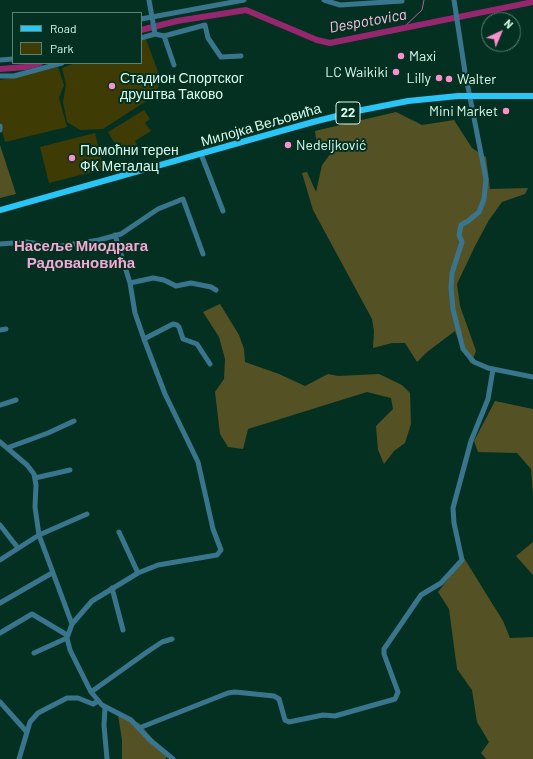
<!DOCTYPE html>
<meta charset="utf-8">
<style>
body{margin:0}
#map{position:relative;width:533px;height:759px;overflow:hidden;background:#043022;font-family:Barlow,sans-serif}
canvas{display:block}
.legend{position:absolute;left:12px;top:12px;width:130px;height:52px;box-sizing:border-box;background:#043022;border:1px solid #588272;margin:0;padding:5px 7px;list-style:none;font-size:12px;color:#d7fceb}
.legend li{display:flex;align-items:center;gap:8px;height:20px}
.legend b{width:20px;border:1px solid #588272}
.north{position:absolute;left:481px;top:12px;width:40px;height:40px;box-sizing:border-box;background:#043022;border:1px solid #588272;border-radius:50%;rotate:44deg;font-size:11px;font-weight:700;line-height:16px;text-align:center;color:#d7fceb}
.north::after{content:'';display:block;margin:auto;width:14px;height:18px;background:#f890cb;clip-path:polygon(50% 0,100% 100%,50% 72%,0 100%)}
</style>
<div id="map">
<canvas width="533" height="759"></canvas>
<ul class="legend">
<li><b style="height:5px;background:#29c5f7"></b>Road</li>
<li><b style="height:11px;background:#3e3b04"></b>Park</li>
</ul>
<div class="north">N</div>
</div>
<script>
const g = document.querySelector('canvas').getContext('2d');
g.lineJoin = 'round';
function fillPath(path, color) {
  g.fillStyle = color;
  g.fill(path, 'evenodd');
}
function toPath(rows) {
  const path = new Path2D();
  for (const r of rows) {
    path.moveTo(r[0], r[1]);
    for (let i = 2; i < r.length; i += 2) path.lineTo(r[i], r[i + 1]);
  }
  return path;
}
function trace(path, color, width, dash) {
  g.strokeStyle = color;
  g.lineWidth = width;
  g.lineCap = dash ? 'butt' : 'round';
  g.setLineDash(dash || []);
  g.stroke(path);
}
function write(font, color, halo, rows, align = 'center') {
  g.font = font + ' Barlow,sans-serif';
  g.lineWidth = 4;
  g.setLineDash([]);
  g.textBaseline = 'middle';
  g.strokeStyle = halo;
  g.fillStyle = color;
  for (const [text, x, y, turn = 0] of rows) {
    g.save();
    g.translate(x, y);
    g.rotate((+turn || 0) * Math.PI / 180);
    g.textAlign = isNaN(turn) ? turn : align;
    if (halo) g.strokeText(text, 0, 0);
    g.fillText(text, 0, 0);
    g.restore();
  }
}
const green = toPath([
 [146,39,161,80,154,96,103,129,80,130,67,122,63,102,66,84,62,68,75,63,141,63,141,40],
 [58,67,64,85,59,98,67,127,5,142,0,122,0,80],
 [144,110,150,119,145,123,151,131,135,141,139,149,124,158,108,132],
 [95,133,104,169,49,183,40,147]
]);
const forest = toPath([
 [396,112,422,125,454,120,472,148,486,157,490,189,528,188,525,194,502,202,489,220,475,246,457,284,460,306,476,351,471,364,461,347,455,331,427,352,417,362,405,343,392,343,373,348,374,331,372,319,313,210,302,173,307,172,316,192,322,165,331,153,324,143,317,146,315,131],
 [0,145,16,194,0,198],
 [220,304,239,335,244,349,245,362,279,374,305,386,328,374,338,376,379,374,402,385,410,393,411,424,405,443,394,451,384,464,378,450,376,426,393,409,391,398,367,392,248,429,243,449,228,447,220,434,215,392,224,379,225,359,219,337,203,312],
 [495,401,533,409,533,495,531,469,517,453,478,452,474,441],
 [533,542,533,575,516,556],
 [464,558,503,621,510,638,533,637,533,759,486,759,481,753,489,742,477,722,472,690,457,669,449,609,438,592],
 [118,715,139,723,158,745,168,752,166,759,122,759,122,740]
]);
const stream = toPath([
 [403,28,422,10,424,0]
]);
const river = toPath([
 [141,30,177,21,246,10,317,40,330,43,533,2],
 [0,69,25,67,40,63]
]);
const minor = toPath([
 [149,0,155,34],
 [324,0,340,5,402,1],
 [454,0,465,72,486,179,484,199,479,212,468,221,461,225,459,235,462,242,452,273,451,288,453,309,463,349,474,362,488,368,533,377],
 [141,19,244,0],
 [164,36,174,65],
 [141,38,155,34,164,36,205,25,208,38,221,57,241,56],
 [0,60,13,59],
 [0,76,14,76,62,63],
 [0,126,0,130],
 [201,154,223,211],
 [115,235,130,283,135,313,144,339,165,394,198,462,213,529,221,550,217,555,158,565,138,573],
 [0,244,27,242,55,247,99,240,121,234,158,209,183,199,203,254],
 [130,283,153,278,164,280,176,286,191,283,211,287,216,290],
 [0,330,6,329],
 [144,339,173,324,177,325,179,327,183,339,197,344,210,364],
 [0,405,16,400],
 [0,442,27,465,34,474,36,485,35,507,39,535,72,624,67,638,70,650,91,692,102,705,131,720,150,740,173,759],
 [7,448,48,433,74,421],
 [35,478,70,470],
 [0,525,18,548],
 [0,560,39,535,87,514],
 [112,588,123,630],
 [0,603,52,573],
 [72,624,92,601,138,573,119,532],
 [0,633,32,614,67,635],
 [34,653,67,638],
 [91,692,147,652,162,642,172,639],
 [0,702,26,731],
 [105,708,104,725,107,759],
 [139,728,228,693,235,692,274,696,279,699,285,720,289,722,323,715,335,716,395,699,398,692,384,654,384,649,421,595,441,583,462,560,454,523,453,508,471,441,488,399,493,369],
 [19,759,30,722,38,713,67,698,78,698,93,704,98,701]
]);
const major = toPath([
 [0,210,313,122,357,111,408,101,458,96,533,96]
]);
const markers = [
 [401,56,4,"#f890cb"],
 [396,72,4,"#f890cb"],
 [439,78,4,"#f890cb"],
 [449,79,4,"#f890cb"],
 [112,86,4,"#f890cb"],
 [506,111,4,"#f890cb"],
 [288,145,4,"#f890cb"],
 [72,158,4,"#f890cb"]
];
const shields = [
 [348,113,24]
];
const shieldNames = [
 ["22",348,113]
];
const poiNames = [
 ["Maxi",409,56],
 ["LC Waikiki",388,72,"right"],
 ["Стадион Спортског",120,78],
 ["друштва Таково",120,94],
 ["Lilly",431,78,"right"],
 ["Walter",457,79],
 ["Mini Market",498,111,"right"],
 ["Nedeljković",296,145],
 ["Помоћни терен",80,150],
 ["ФК Металац",80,166]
];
const streetNames = [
 ["Милојка Вељовића",261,125,-16]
];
const waterNames = [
 ["Despotovica",368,21,-10]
];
const neighbourhoodNames = [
 ["Насеље Миодрага",81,246],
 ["Радовановића",81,263]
];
fillPath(green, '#3e3b04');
fillPath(forest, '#545224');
trace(stream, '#aa6794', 1);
trace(river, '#96276e', 6);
trace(minor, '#39768e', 5);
trace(major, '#29c5f7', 6);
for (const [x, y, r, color] of markers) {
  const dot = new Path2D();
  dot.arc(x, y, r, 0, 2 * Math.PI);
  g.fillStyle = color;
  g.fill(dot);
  trace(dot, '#043022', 1.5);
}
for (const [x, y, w] of shields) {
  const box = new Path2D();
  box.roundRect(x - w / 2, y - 11, w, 22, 3);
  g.fillStyle = '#043022';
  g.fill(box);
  trace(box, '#d7fceb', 1);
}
write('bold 13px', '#d7fceb', null, shieldNames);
write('14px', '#d7fceb', '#043022', poiNames, 'left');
write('14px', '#d7fceb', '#043022', streetNames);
write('italic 15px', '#fec3e2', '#043022', waterNames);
write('bold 15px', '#f3a9d1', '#043022', neighbourhoodNames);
</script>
